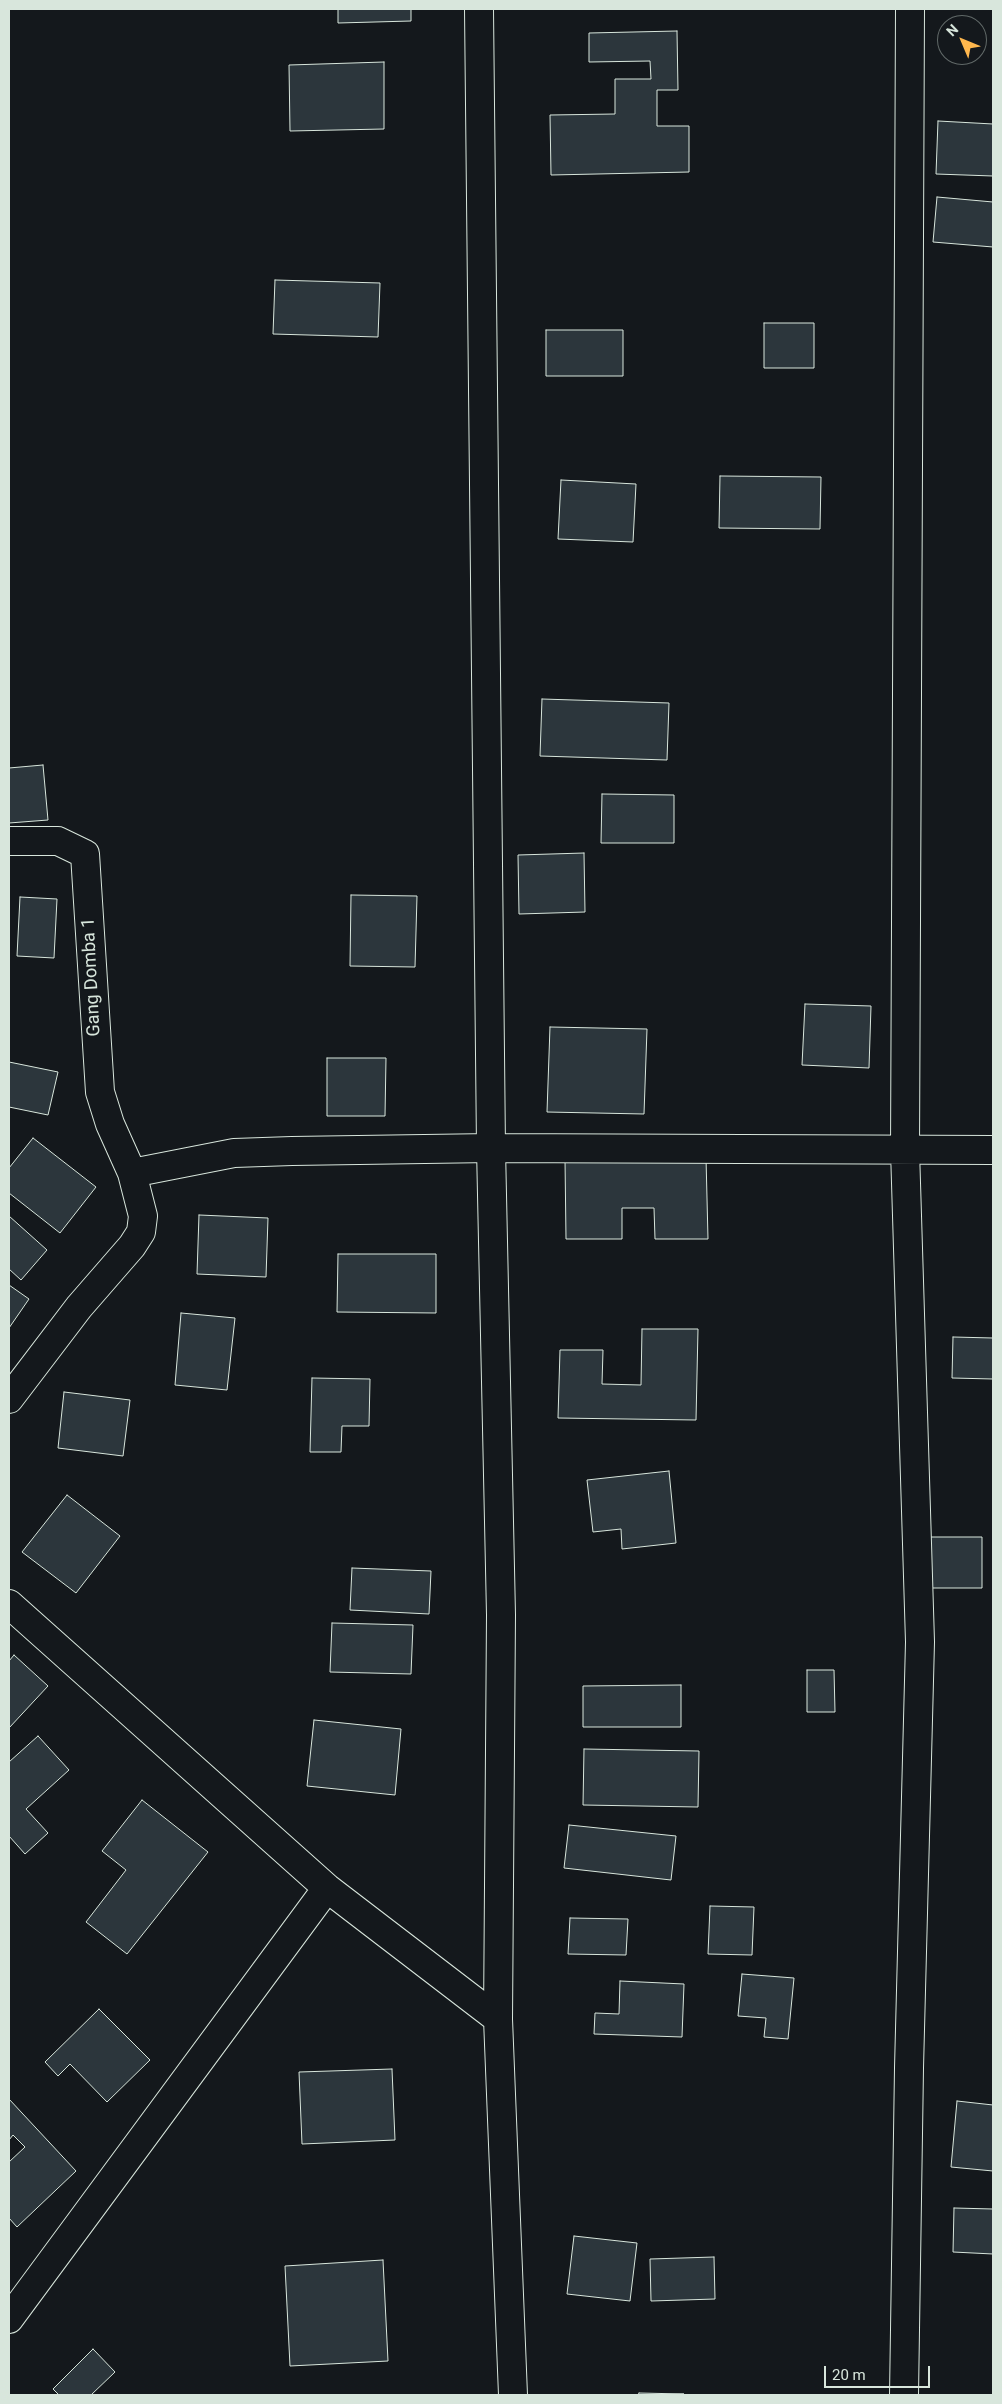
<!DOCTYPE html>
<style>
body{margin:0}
#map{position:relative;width:1002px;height:2404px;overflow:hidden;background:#14181c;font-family:Roboto,sans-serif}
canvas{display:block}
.frame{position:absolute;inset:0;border:10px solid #d8e6dc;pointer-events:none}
.north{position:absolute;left:937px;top:15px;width:50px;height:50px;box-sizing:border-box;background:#14181c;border:1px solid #626a69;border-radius:50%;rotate:315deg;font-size:14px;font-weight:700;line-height:20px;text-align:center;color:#d8e6dc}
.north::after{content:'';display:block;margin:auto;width:18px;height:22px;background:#ffb74d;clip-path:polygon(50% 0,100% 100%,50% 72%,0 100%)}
.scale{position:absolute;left:824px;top:2366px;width:106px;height:22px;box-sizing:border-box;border:2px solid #d8e6dc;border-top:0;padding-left:6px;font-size:15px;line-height:18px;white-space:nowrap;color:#d8e6dc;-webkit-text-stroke:4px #14181c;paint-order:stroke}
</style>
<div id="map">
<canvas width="1002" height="2404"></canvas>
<div class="frame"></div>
<div class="north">N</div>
<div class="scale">20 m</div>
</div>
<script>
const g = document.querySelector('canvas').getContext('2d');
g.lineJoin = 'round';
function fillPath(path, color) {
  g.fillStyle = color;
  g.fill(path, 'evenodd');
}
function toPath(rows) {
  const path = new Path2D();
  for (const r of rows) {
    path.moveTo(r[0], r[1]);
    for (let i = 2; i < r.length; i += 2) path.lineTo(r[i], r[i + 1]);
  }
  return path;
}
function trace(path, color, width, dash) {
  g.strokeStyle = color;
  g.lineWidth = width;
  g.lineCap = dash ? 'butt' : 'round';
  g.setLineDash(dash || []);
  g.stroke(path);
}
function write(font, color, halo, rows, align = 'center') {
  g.font = font + ' Roboto,sans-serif';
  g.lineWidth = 4;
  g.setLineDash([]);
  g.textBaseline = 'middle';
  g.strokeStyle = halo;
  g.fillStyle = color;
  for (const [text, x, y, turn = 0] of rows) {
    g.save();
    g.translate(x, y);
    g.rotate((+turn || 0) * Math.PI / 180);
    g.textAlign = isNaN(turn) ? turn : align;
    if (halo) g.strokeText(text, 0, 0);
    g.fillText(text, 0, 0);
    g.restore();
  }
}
const building = toPath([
 [338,9,411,9,411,21,338,23,338,9],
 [677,31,678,90,657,90,657,126,689,126,689,172,551,175,550,115,615,114,615,79,651,79,650,61,589,62,589,33,677,31],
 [384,62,384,129,290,131,289,65,384,62],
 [938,121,993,124,993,176,936,174,938,121],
 [937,197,993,202,993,247,933,242,937,197],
 [275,280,380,283,378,337,273,334,275,280],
 [764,323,814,323,814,368,764,368,764,323],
 [546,330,623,330,623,376,546,376,546,330],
 [720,476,821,477,820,529,719,528,720,476],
 [561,480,636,484,633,542,558,539,561,480],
 [542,699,669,703,667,760,540,756,542,699],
 [43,765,48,820,9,823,9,768,43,765],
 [602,794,674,795,674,843,601,843,602,794],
 [584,853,585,912,519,914,518,855,584,853],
 [351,895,417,896,415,967,350,966,351,895],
 [20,897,57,899,54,958,17,956,20,897],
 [805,1004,871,1006,869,1068,802,1065,805,1004],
 [550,1027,647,1029,644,1114,547,1112,550,1027],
 [327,1058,386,1058,385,1116,327,1116,327,1058],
 [9,1062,58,1072,48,1115,9,1107,9,1062],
 [33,1138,96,1187,60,1233,9,1193,9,1168,33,1138],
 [706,1157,708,1239,655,1239,654,1208,622,1208,622,1239,566,1239,565,1159,706,1157],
 [199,1215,268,1218,266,1277,197,1274,199,1215],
 [9,1216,47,1250,21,1280,9,1269,9,1216],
 [338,1254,436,1254,436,1313,337,1312,338,1254],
 [9,1285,29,1299,9,1328,9,1285],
 [181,1313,235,1318,227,1390,175,1385,181,1313],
 [642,1329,698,1329,696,1420,558,1418,560,1350,603,1350,602,1384,641,1385,642,1329],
 [953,1337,993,1338,993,1379,952,1378,953,1337],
 [312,1378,370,1379,369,1426,342,1426,341,1452,310,1452,312,1378],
 [64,1392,130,1400,123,1456,58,1448,64,1392],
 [669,1471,676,1543,622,1549,621,1529,593,1532,587,1480,669,1471],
 [67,1495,120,1536,76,1593,22,1552,67,1495],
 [923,1537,982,1537,982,1588,923,1588,923,1537],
 [352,1568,431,1571,429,1614,350,1610,352,1568],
 [332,1623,413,1625,411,1674,330,1672,332,1623],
 [14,1655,48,1686,9,1728,9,1661,14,1655],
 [807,1670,834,1670,835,1712,807,1712,807,1670],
 [681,1685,681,1727,583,1727,583,1686,681,1685],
 [314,1720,401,1729,395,1795,307,1786,314,1720],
 [38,1736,69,1770,26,1809,48,1833,25,1854,9,1836,9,1762,38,1736],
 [584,1749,699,1751,698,1807,583,1805,584,1749],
 [142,1800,208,1852,127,1954,86,1922,126,1870,102,1851,142,1800],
 [569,1825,676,1836,671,1880,564,1868,569,1825],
 [710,1906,754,1907,752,1955,708,1954,710,1906],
 [570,1918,628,1919,626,1955,568,1954,570,1918],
 [742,1974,794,1978,788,2039,764,2037,766,2018,738,2016,742,1974],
 [620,1981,684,1984,682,2037,594,2034,595,2013,619,2014,620,1981],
 [99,2009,150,2060,107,2102,70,2064,58,2076,45,2062,99,2009],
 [392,2069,395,2140,302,2144,299,2072,392,2069],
 [9,2099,76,2171,17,2227,9,2218,9,2162,25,2147,13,2135,9,2140,9,2099],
 [957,2101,993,2105,993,2171,951,2167,957,2101],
 [954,2208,993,2209,993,2254,953,2252,954,2208],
 [574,2236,637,2243,630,2301,567,2294,574,2236],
 [714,2257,715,2299,651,2301,650,2259,714,2257],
 [383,2260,388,2361,290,2366,285,2266,383,2260],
 [93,2349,115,2372,91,2395,59,2395,53,2389,93,2349],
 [639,2393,684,2394,638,2395,639,2393]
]);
const street = toPath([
 [479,9,491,1148,501,1615,498,2019,513,2395],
 [9,841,58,841,85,854,100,1092,110,1124,132,1173,143,1216,141,1232,132,1246,79,1307,9,1399],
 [132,1173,234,1153,292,1151,491,1148,993,1150],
 [9,1604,327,1888,498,2019],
 [9,2319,327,1888],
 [904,2395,909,2068,920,1642,905,1150,910,9]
]);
const streetNames = [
 ["Gang Domba 1",92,977,-93]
];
fillPath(building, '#2c363c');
trace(building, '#d8e6dc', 1);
trace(street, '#d8e6dc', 30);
trace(street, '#14181c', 28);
write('18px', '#d8e6dc', '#14181c', streetNames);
</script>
